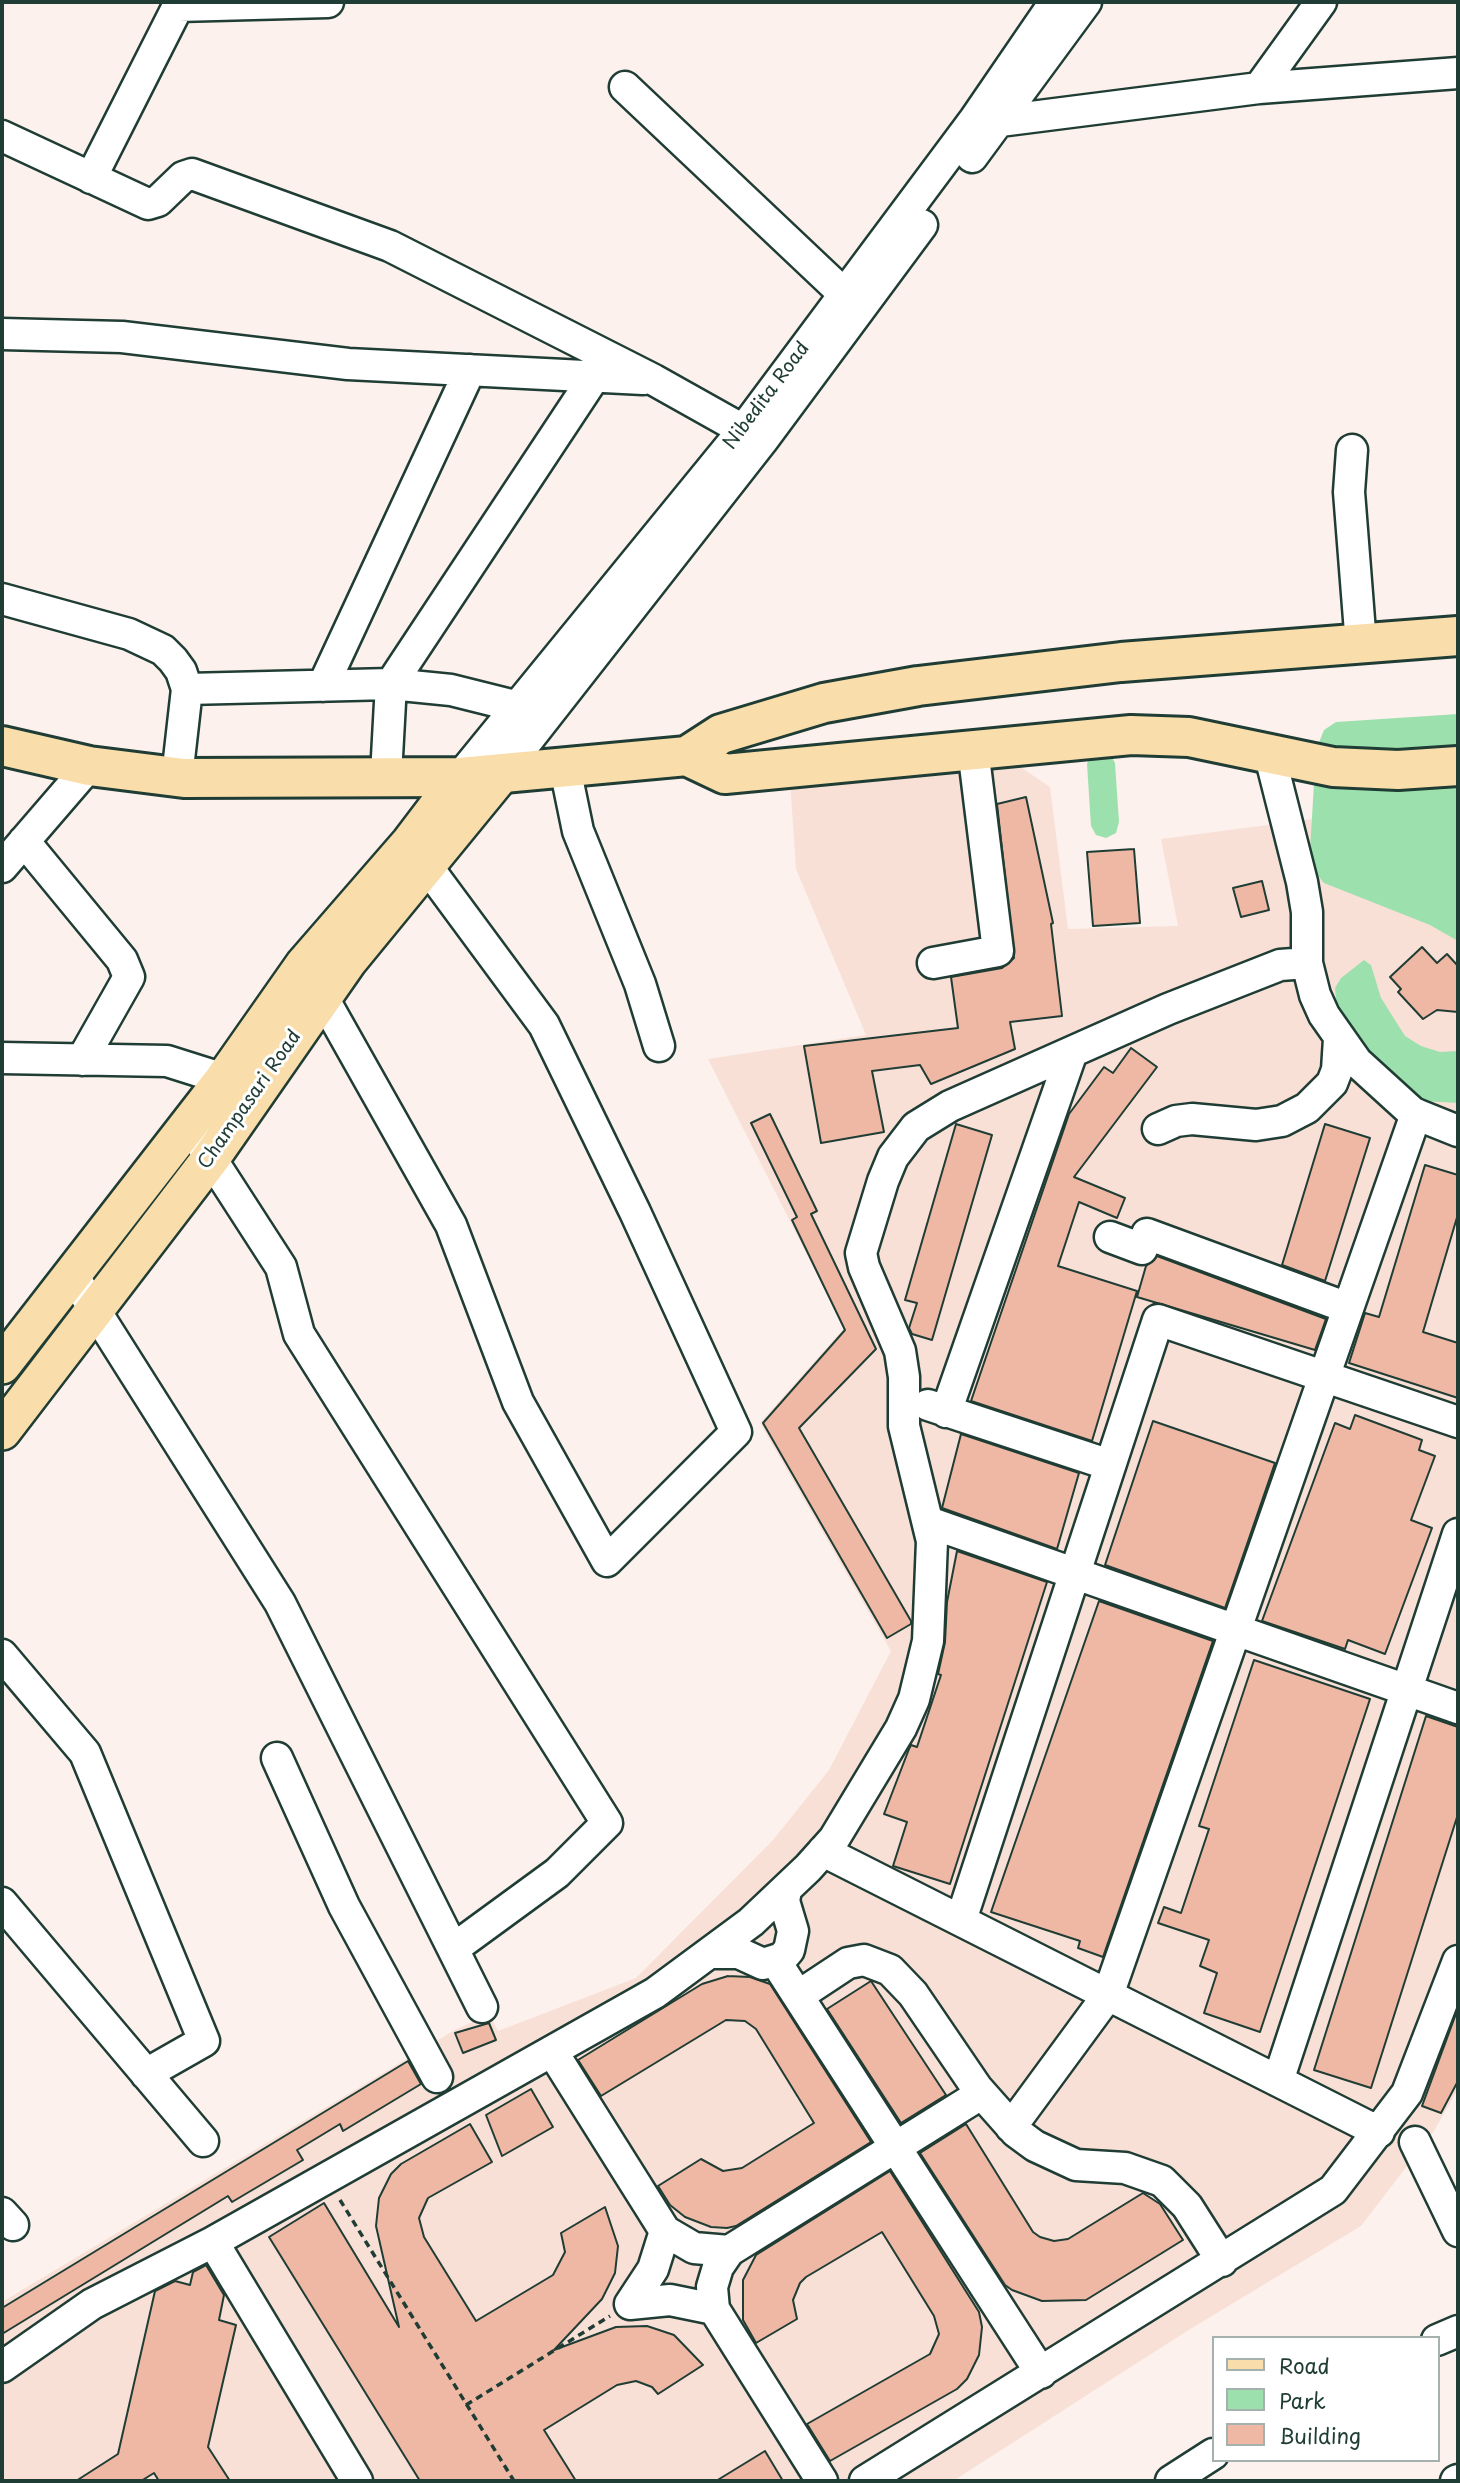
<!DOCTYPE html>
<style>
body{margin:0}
#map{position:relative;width:1460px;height:2483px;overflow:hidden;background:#fcf1ed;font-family:"Playpen Sans",sans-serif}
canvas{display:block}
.frame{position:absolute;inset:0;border:4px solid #1f3d34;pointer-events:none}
.legend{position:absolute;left:1212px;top:2336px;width:228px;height:126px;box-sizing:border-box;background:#fff;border:2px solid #a5b1ae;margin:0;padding:9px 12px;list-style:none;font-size:21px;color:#1f3d34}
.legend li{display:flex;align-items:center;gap:14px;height:35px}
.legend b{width:35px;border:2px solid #a5b1ae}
</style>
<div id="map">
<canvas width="1460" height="2483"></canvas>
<div class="frame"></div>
<ul class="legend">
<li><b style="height:9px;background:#f9deab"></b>Road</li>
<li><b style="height:19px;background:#9ce1ad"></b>Park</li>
<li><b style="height:19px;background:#efb8a4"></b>Building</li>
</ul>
</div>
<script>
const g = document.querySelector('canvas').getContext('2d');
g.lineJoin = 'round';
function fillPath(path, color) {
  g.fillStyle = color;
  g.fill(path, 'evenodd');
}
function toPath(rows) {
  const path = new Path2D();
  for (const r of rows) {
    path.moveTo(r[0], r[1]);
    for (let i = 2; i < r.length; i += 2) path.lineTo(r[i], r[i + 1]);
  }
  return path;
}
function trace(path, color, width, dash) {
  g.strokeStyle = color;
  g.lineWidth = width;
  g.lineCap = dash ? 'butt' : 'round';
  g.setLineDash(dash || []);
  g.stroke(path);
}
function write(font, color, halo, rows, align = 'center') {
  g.font = font + ' "Playpen Sans",sans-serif';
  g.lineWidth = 6;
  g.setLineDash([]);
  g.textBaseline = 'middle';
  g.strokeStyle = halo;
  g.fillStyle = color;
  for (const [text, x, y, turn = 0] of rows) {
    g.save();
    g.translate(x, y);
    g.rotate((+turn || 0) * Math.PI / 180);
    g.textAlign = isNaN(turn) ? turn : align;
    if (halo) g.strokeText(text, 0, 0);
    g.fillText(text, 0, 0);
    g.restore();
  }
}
const built = toPath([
 [1013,762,1050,787,1068,929,1178,926,1161,839,1458,800,1458,2089,1434,2131,1361,2226,1187,2331,953,2481,2,2481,2,2302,453,2031,489,2014,498,2031,636,1978,773,1840,829,1770,891,1651,760,1423,844,1328,708,1059,866,1035,796,869,790,781]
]);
const green = toPath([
 [1458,714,1458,941,1430,925,1324,883,1315,872,1310,850,1316,750,1324,730,1336,722],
 [1109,752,1115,763,1119,822,1116,833,1106,838,1096,835,1091,826,1087,764,1090,755],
 [1364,960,1371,965,1381,998,1405,1036,1421,1046,1440,1052,1458,1051,1458,1103,1422,1101,1377,1073,1337,1008,1335,988,1341,978]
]);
const building = toPath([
 [1026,797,1053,923,1051,924,1062,1016,1010,1022,1015,1049,931,1084,920,1065,872,1071,884,1132,821,1143,804,1046,958,1028,951,977,1002,968,1014,958,997,804,1026,797],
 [1134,849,1140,923,1093,926,1087,852,1134,849],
 [1262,881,1269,910,1241,917,1233,888,1262,881],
 [1422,947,1437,963,1447,954,1458,966,1458,1012,1437,1010,1423,1019,1398,992,1401,989,1390,977,1422,947],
 [1131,1048,1157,1067,1074,1177,1125,1198,1117,1218,1079,1202,1058,1266,1137,1291,1092,1441,971,1401,1069,1114,1104,1067,1113,1073,1131,1048],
 [770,1114,817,1211,811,1214,876,1349,799,1428,911,1621,911,1624,887,1638,763,1423,845,1330,792,1220,797,1217,751,1123,770,1114],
 [956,1124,992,1135,932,1340,912,1334,909,1328,917,1303,905,1300,956,1124],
 [1325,1124,1370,1138,1325,1281,1282,1265,1325,1124],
 [1425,1165,1458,1175,1458,1214,1423,1332,1458,1343,1458,1398,1349,1363,1365,1313,1379,1317,1425,1165],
 [1157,1256,1326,1319,1315,1350,1137,1297,1146,1266,1157,1256],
 [1355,1415,1422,1440,1419,1450,1435,1456,1411,1520,1432,1528,1385,1654,1348,1640,1345,1649,1262,1621,1335,1423,1350,1429,1355,1415],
 [1153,1421,1275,1463,1225,1608,1105,1565,1153,1421],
 [961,1434,1079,1473,1057,1549,942,1508,961,1434],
 [957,1551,1047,1582,950,1884,893,1866,907,1822,884,1814,909,1749,911,1745,917,1747,941,1675,938,1674,945,1642,947,1602,957,1551],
 [1099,1601,1213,1641,1103,1957,1078,1948,1080,1941,991,1912,1099,1601],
 [1254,1660,1370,1699,1260,2032,1204,2013,1217,1973,1200,1966,1209,1940,1158,1923,1164,1907,1181,1913,1209,1829,1199,1826,1254,1660],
 [1426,1716,1458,1727,1458,1814,1371,2088,1314,2070,1426,1716],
 [728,1976,750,1977,770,1984,871,2142,736,2226,727,2228,711,2227,685,2217,670,2205,658,2186,701,2159,723,2171,742,2168,814,2123,756,2029,745,2021,726,2020,601,2096,578,2060,702,1984,728,1976],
 [871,1981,946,2095,901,2123,827,2009,871,1981],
 [1457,2011,1458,2081,1441,2113,1422,2106,1457,2011],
 [489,2023,496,2040,463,2053,455,2033,489,2023],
 [408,2061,421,2084,343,2131,340,2124,297,2150,303,2160,232,2202,228,2196,2,2334,2,2308,408,2061],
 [531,2089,553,2127,502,2156,486,2115,531,2089],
 [470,2124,492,2162,428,2198,419,2218,424,2237,476,2321,553,2275,565,2252,561,2233,605,2207,618,2246,615,2273,602,2299,554,2350,616,2327,647,2326,674,2335,703,2365,658,2394,652,2387,636,2381,617,2385,544,2430,576,2481,420,2481,269,2237,324,2203,399,2327,376,2226,379,2198,391,2174,401,2164,470,2124],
 [966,2124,1033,2232,1040,2237,1054,2241,1068,2239,1143,2193,1160,2204,1183,2240,1086,2300,1042,2301,1012,2290,1005,2285,920,2153,966,2124],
 [890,2171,979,2312,982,2327,979,2355,967,2379,957,2389,830,2461,807,2424,930,2354,939,2334,934,2316,882,2232,806,2277,800,2283,793,2300,797,2319,756,2343,743,2320,743,2280,756,2255,890,2171],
 [206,2265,224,2295,219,2320,236,2325,208,2447,230,2481,159,2481,154,2473,141,2481,76,2481,118,2454,155,2291,175,2281,190,2285,193,2272,206,2265],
 [765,2451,783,2481,716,2481,765,2451]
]);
const path = toPath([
 [340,2200,514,2481],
 [466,2405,610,2316]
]);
const minor = toPath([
 [625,87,844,294],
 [1259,88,1321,2],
 [1000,121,1259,88,1458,73],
 [2,136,148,204,158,201,183,177,192,174,390,246,654,380,761,440],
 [972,157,1086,2],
 [91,178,178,6,328,2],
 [2,334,122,337,348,364,643,379],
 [1352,450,1349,492,1361,645],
 [2,599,129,634,163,650,173,660,181,671,187,689,177,777],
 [323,686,470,370],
 [187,689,391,684,451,690,515,706],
 [565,768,578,831,640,984,659,1046],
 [502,773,762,441,922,225],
 [386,775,391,684,594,377],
 [460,777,744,429,975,119,1055,2],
 [24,841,122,960,129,977,82,1060],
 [2,867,89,766],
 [933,963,998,951,973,749],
 [1307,963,1315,995,1324,1015,1357,1062,1413,1113,1458,1131],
 [313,980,451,1225,518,1402,607,1561,736,1432,635,1212,544,1025,414,849],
 [2,1058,167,1061,224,1079],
 [188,1123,281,1267,299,1334,607,1823,557,1873,453,1949],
 [1158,1129,1176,1121,1192,1119,1256,1125,1282,1121,1307,1108,1332,1083,1337,1070,1339,1039],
 [1110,1237,1142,1249,1147,1234,1348,1308],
 [72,1274,280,1603,482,2007],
 [928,1405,1110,1465],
 [946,1412,1072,1052],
 [928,1522,1458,1708],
 [2,1655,85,1753,204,2041,146,2074],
 [277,1758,344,1906,437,2077],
 [823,1851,1379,2132],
 [2,1903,203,2141],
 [961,1920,1158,1320,1458,1422],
 [713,1953,739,1953,763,1964,782,1958,789,1950,793,1931,784,1901,786,1890],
 [776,1962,1041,2373],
 [798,1996,848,1963,864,1960,890,1970,913,1994,977,2088,1016,2132,1035,2146,1076,2165,1125,2168,1162,2181,1187,2206,1222,2261],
 [552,2051,665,2231,694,2248,729,2251],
 [1278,2081,1458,1534],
 [1011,2127,1108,1995,1416,1114],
 [1415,2142,1458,2231],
 [2,2213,13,2225],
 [213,2242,357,2481],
 [630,2304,670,2300,714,2309],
 [630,2304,653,2269,665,2231],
 [1437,2340,1458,2331],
 [2,2367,92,2304,213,2242,655,1993,751,1922,808,1868,834,1839,901,1728,914,1699,928,1641,932,1541,904,1426,904,1377,900,1351,864,1267,861,1253,883,1181,893,1157,916,1127,950,1106,1168,1009,1280,965,1307,963,1307,912,1302,882,1270,756],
 [822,2481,714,2309,712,2287,718,2267,729,2251,981,2094],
 [865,2481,1333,2190,1407,2093,1458,1961],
 [1171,2481,1213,2454],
 [1456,2481,1458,2480]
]);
const major = toPath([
 [2,1365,224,1079,304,965,410,843,460,777],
 [2,1431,211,1158,348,961,502,773]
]);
const highway = toPath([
 [2,746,89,766,184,778,460,777,687,756,721,734,824,703,918,686,1121,662,1458,636],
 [687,756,725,774,1131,735,1189,737,1333,767,1398,770,1458,766]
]);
const streetNames = [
 ["Nibedita Road",767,396,-53],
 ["Champasari Road",250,1100,-55]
];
fillPath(built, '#f8e0d7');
fillPath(green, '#9ce1ad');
fillPath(building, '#efb8a4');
trace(building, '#1f3d34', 2);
trace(minor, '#1f3d34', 35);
trace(major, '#1f3d34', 42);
trace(highway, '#1f3d34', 44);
trace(path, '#1f3d34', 3.5, [7, 5]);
trace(minor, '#fff', 30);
trace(major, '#f9deab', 37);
trace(highway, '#f9deab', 38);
write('19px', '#1f3d34', '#fff', streetNames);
</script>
